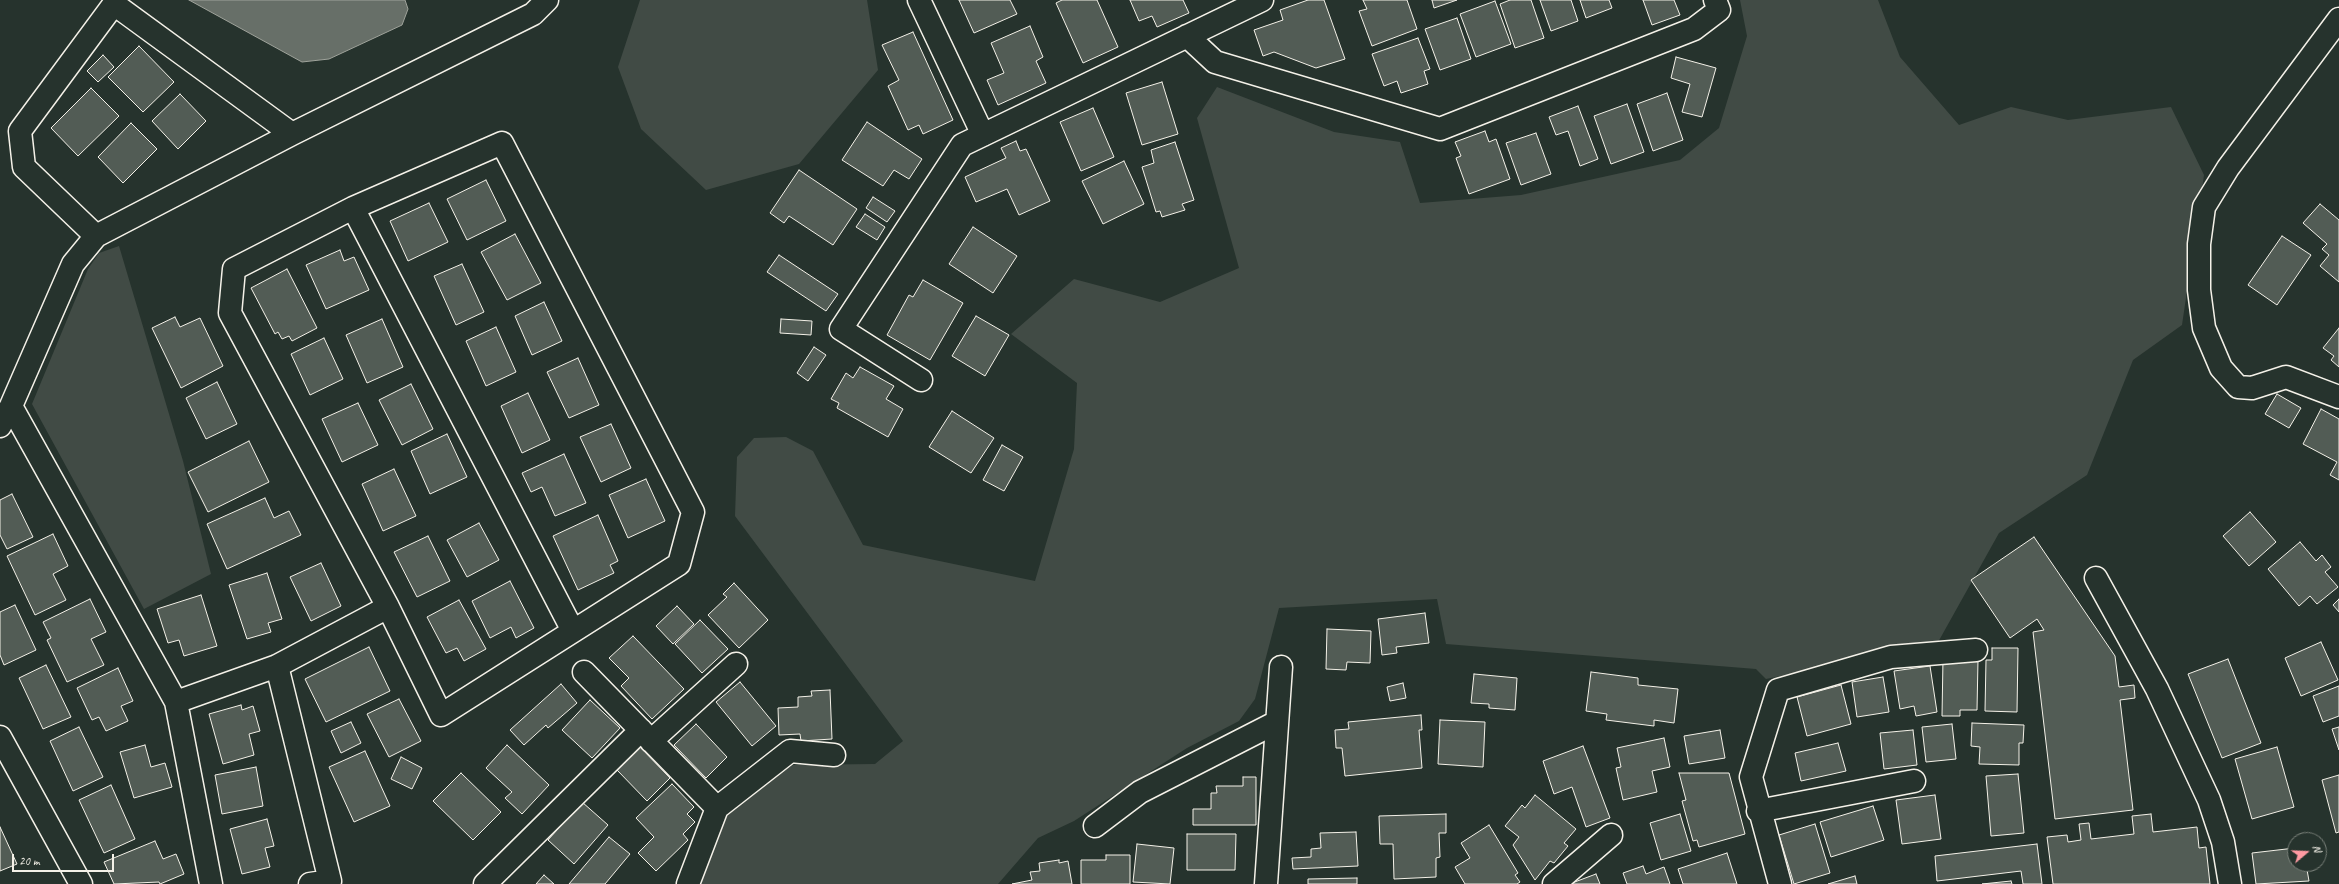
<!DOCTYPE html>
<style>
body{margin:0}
#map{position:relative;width:2339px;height:884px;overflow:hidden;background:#26332d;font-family:Caveat,sans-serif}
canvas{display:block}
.north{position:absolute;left:2287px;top:832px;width:40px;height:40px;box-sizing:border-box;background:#26332d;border:1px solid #787f78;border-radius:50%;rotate:71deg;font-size:11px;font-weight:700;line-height:16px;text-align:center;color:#f4f1e8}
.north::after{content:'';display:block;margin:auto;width:14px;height:18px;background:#ff9aa2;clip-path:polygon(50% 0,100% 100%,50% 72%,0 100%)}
.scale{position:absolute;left:12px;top:854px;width:102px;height:18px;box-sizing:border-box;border:2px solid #f4f1e8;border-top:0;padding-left:5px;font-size:12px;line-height:14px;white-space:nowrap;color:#f4f1e8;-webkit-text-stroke:3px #26332d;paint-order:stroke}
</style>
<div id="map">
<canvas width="2339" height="884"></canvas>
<div class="north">N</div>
<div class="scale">20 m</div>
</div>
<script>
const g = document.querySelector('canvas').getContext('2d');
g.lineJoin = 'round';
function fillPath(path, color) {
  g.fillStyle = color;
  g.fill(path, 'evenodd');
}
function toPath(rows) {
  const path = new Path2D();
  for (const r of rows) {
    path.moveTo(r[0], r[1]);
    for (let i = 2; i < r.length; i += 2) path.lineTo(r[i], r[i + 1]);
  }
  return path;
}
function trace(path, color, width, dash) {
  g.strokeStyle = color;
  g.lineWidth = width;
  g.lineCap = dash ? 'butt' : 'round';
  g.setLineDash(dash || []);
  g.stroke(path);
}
const green = toPath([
 [640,0,867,0,878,70,799,164,706,190,641,129,618,67],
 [1740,0,1878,0,1900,57,1959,125,2011,107,2068,120,2171,107,2204,175,2182,325,2133,360,2087,475,1999,533,1937,644,1766,679,1756,669,1446,644,1437,599,1279,608,1255,699,1239,721,1187,748,1074,821,1038,838,998,884,701,884,724,812,793,765,875,764,903,741,735,516,737,457,754,438,786,437,813,451,863,545,1035,581,1074,449,1077,383,1011,334,1074,279,1160,302,1239,268,1197,118,1217,87,1334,132,1400,142,1420,203,1521,195,1680,160,1719,128,1747,36],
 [119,246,183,461,211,574,144,609,32,404,88,269,99,253]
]);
const water = toPath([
 [189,0,405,0,408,9,402,25,329,59,302,62,189,0]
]);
const building = toPath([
 [959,0,1010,0,1017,14,974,33,959,0],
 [1062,0,1097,0,1118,47,1083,63,1056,3,1062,0],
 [1130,0,1183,0,1189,13,1157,27,1152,16,1139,21,1130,0],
 [1308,0,1324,0,1345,59,1316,68,1274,52,1263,56,1254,30,1283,20,1280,10,1308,0],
 [1363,0,1407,0,1417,29,1372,46,1359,11,1367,9,1363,0],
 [1432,0,1457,0,1434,8,1432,0],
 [1510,0,1531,0,1544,38,1515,48,1500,4,1510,0],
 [1540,0,1571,0,1578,21,1551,31,1540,0],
 [1580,0,1609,0,1612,8,1586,18,1580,0],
 [1643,0,1674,0,1680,15,1652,25,1643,0],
 [1495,1,1511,44,1476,57,1460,14,1495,1],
 [1457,18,1471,59,1440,70,1425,29,1457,18],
 [1030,26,1043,57,1036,61,1046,83,998,105,987,80,1004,73,991,43,1030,26],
 [913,32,953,120,923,134,919,125,908,130,888,86,899,80,882,45,913,32],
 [1418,38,1430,69,1424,71,1428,84,1401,93,1397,81,1384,86,1372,54,1418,38],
 [139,46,174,82,143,112,108,77,139,46],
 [103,55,114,67,98,82,87,71,103,55],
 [1676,57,1716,68,1702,117,1682,112,1690,84,1671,78,1676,57],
 [1162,82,1178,134,1142,145,1126,93,1162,82],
 [91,88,119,116,78,156,51,128,91,88],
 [1667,93,1683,140,1653,151,1637,104,1667,93],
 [180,94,206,121,178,149,152,121,180,94],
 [1627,104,1644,152,1611,164,1594,116,1627,104],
 [1578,106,1598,159,1580,166,1568,131,1556,135,1549,117,1578,106],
 [1093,108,1114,157,1081,171,1060,122,1093,108],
 [867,122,922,159,909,179,894,170,883,186,842,160,867,122],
 [131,123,157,149,123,183,98,157,131,123],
 [1485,131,1489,142,1496,139,1510,179,1469,194,1456,158,1461,156,1455,142,1485,131],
 [1536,133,1551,174,1521,185,1506,143,1536,133],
 [1016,141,1020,151,1026,149,1050,201,1019,215,1007,189,976,202,965,177,1006,158,1001,148,1016,141],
 [1175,142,1194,200,1182,204,1185,210,1162,217,1160,211,1156,212,1142,167,1154,163,1151,150,1175,142],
 [1124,161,1144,204,1103,224,1082,181,1124,161],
 [799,170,857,209,833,245,789,216,784,223,770,213,799,170],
 [486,180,506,221,467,240,447,199,486,180],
 [873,197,895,211,887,222,866,208,873,197],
 [429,203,448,242,408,261,390,221,429,203],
 [2320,204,2339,220,2339,282,2320,266,2329,255,2322,249,2327,244,2303,223,2320,204],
 [865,214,885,227,877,240,856,227,865,214],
 [973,227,1017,256,993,293,949,264,973,227],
 [515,234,541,283,507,300,481,252,515,234],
 [2282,236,2311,255,2277,305,2248,285,2282,236],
 [340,250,344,261,354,257,369,290,326,309,306,265,340,250],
 [779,255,838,294,826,311,767,272,779,255],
 [462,264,484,312,456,325,434,276,462,264],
 [287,269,317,328,292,341,289,336,282,339,278,332,275,334,251,288,287,269],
 [923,280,963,303,930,360,887,335,909,295,913,297,923,280],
 [544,302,562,341,532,355,515,316,544,302],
 [976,316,1009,335,985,376,952,356,976,316],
 [175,317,180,327,200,318,223,366,181,388,152,328,175,317],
 [382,319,403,367,367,383,346,335,382,319],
 [781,319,812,321,811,335,780,333,781,319],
 [496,327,516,372,486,386,466,341,496,327],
 [2339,328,2339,367,2331,360,2334,356,2323,348,2339,328],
 [324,338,343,379,310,395,291,354,324,338],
 [814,347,826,355,808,381,797,373,814,347],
 [578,358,599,405,569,418,547,372,578,358],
 [860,367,894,386,886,399,903,409,888,437,837,408,839,403,831,399,846,373,853,378,860,367],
 [217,382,237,424,206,439,186,398,217,382],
 [411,384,433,429,402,445,379,400,411,384],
 [528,393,550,440,522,453,501,406,528,393],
 [2277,394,2301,408,2289,428,2265,414,2277,394],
 [358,403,378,445,342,462,322,419,358,403],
 [2321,409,2339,419,2339,480,2330,475,2337,462,2303,444,2321,409],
 [952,411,994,438,971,473,929,447,952,411],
 [611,424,631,468,601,482,580,437,611,424],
 [447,434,467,477,430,494,411,451,447,434],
 [249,441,269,482,208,512,188,472,249,441],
 [1002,445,1023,457,1004,491,983,480,1002,445],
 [564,454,586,503,555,516,542,487,531,492,522,473,564,454],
 [394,469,416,516,383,531,362,484,394,469],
 [646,479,665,521,628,538,609,495,646,479],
 [12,494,33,537,7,549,0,535,0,500,12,494],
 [265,498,274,518,289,511,301,535,227,569,207,524,265,498],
 [2250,512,2276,542,2249,566,2223,536,2250,512],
 [598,515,618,561,610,565,614,573,578,590,553,536,598,515],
 [479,523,499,560,467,577,447,540,479,523],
 [53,534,68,566,53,574,66,600,35,615,7,556,53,534],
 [428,536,450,581,417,597,394,552,428,536],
 [2034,537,2115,656,2119,687,2134,685,2135,698,2120,700,2133,810,2055,819,2033,632,2044,630,2037,619,2010,638,1971,580,2034,537],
 [2300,542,2316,561,2322,555,2331,567,2325,572,2338,587,2317,604,2310,596,2299,606,2268,569,2300,542],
 [321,563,341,606,311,621,290,577,321,563],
 [267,573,282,619,268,623,271,632,247,639,229,585,267,573],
 [510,581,534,628,516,638,511,627,490,638,472,601,510,581],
 [734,583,768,620,739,648,708,615,727,597,723,594,734,583],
 [201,595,217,646,184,656,179,640,168,643,157,609,201,595],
 [90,599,106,632,91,639,104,665,67,682,47,640,51,638,43,622,90,599],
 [2339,599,2339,612,2333,605,2339,599],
 [459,600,486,649,464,661,457,648,446,653,427,617,459,600],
 [15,605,36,650,4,665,0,655,0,612,15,605],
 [677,606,694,624,673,644,656,626,677,606],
 [1425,613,1429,643,1396,647,1397,653,1382,655,1378,619,1425,613],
 [700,620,728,649,702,673,675,644,700,620],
 [1327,629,1371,631,1370,663,1347,662,1346,670,1326,669,1327,629],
 [633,636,684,689,652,719,621,686,629,678,609,658,633,636],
 [2321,642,2338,680,2301,696,2285,658,2321,642],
 [369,647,390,691,326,722,305,679,369,647],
 [1992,648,2018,648,2017,712,1985,711,1986,660,1992,660,1992,648],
 [1943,659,1978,660,1977,710,1960,710,1960,716,1942,716,1943,659],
 [2228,659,2261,743,2222,758,2188,674,2228,659],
 [46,665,71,717,43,729,19,678,46,665],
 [1930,666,1937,712,1916,716,1914,706,1900,709,1894,671,1930,666],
 [118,668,133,701,121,706,128,721,106,731,99,717,92,720,77,688,118,668],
 [1591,672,1638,678,1638,685,1678,689,1674,723,1654,720,1654,726,1606,720,1607,714,1586,711,1591,672],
 [1474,674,1517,678,1515,710,1489,708,1489,704,1471,703,1474,674],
 [1883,677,1889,712,1857,717,1852,682,1883,677],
 [740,682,776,726,752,746,716,702,740,682],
 [1403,683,1406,698,1390,701,1387,687,1403,683],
 [561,684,577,703,548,728,546,725,524,745,510,730,561,684],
 [1841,685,1851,724,1807,736,1797,697,1841,685],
 [2339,686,2339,716,2323,722,2313,696,2339,686],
 [830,690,832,739,801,741,800,734,779,735,778,708,798,707,798,697,812,696,811,691,830,690],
 [399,699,421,741,389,757,367,714,399,699],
 [590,700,620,728,592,758,562,730,590,700],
 [241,705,242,710,253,706,260,731,249,734,254,755,223,764,209,714,241,705],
 [1421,715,1422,730,1419,730,1422,768,1345,776,1342,748,1336,748,1335,730,1349,729,1348,722,1421,715],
 [1440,720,1485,722,1483,767,1438,764,1440,720],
 [351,722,361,743,341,753,331,731,351,722],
 [1972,723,2024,725,2023,743,2019,743,2019,765,1979,764,1980,747,1971,746,1972,723],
 [696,724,727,757,706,778,674,745,696,724],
 [1952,724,1956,759,1926,762,1922,727,1952,724],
 [79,727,103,777,73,791,50,741,79,727],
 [2339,727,2339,750,2332,729,2339,727],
 [1720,730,1725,758,1689,764,1684,736,1720,730],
 [1913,730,1917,765,1884,769,1880,733,1913,730],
 [1664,738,1670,767,1652,771,1657,792,1623,800,1616,768,1621,767,1617,748,1664,738],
 [1838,743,1846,771,1801,781,1795,753,1838,743],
 [145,745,151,767,165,763,172,787,134,798,120,752,145,745],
 [507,745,549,785,522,814,505,798,512,792,486,768,507,745],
 [1583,746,1610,818,1586,827,1572,787,1554,794,1543,761,1583,746],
 [640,747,670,778,647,801,617,770,640,747],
 [2277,747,2294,807,2252,819,2235,759,2277,747],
 [365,751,390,806,354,822,329,767,365,751],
 [401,757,422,768,412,789,391,779,401,757],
 [256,767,263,806,222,814,215,775,256,767],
 [461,773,501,812,473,840,433,801,461,773],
 [1679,773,1729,773,1745,834,1699,847,1697,840,1693,841,1682,801,1686,800,1679,773],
 [2018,774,2024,833,1991,836,1986,776,2018,774],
 [2339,775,2339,832,2336,833,2322,780,2339,775],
 [1243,777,1256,777,1256,825,1193,825,1193,809,1211,809,1211,793,1217,793,1216,786,1243,786,1243,777],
 [672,784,694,807,687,814,695,822,683,834,688,840,656,871,638,853,654,837,636,818,672,784],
 [111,785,135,839,104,853,79,800,111,785],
 [1535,795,1576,829,1564,843,1568,846,1554,863,1550,861,1535,880,1513,845,1519,837,1505,826,1522,805,1525,808,1535,795],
 [1935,795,1941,839,1902,844,1896,800,1935,795],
 [582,802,608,825,574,864,548,840,582,802],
 [1873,806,1884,840,1831,857,1820,822,1873,806],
 [1446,814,1446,833,1439,833,1440,857,1436,858,1436,877,1394,879,1393,844,1380,844,1379,816,1446,814],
 [1680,814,1691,851,1661,860,1650,823,1680,814],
 [2151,814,2153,832,2197,827,2199,848,2206,847,2210,884,2053,884,2047,837,2067,835,2068,842,2081,840,2079,824,2089,823,2091,839,2134,834,2132,816,2151,814],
 [267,819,274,846,265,848,270,867,242,874,230,829,267,819],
 [1815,824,1830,873,1794,884,1779,835,1815,824],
 [1489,825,1518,873,1515,875,1520,882,1517,884,1465,884,1455,867,1470,858,1461,843,1489,825],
 [0,827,17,864,0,871,0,827],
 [1356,832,1358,866,1293,869,1292,858,1311,857,1311,849,1321,848,1320,833,1356,832],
 [1187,834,1236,834,1235,870,1187,870,1187,834],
 [609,837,630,854,605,884,569,884,609,837],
 [155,841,163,859,176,854,184,874,160,884,159,882,114,884,104,862,155,841],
 [1137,844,1174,848,1170,884,1133,882,1137,844],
 [2037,844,2042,884,2023,884,2021,871,1937,881,1935,856,2037,844],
 [2295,848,2295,864,2306,864,2309,881,2256,884,2252,853,2295,848],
 [1727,853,1737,884,1683,884,1678,869,1727,853],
 [1106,855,1130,855,1130,884,1081,884,1081,860,1106,860,1106,855],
 [1059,860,1059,863,1068,861,1072,884,1012,884,1032,880,1030,872,1040,871,1039,863,1059,860],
 [1643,866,1646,874,1664,867,1670,884,1627,884,1623,873,1643,866],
 [1596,874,1600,884,1572,884,1572,883,1596,874],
 [544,875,554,884,536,884,544,875],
 [1855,876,1857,884,1828,884,1855,876],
 [1357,878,1357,884,1308,884,1308,879,1357,878],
 [2011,881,2012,884,1982,884,2011,881]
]);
const minor = toPath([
 [919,0,983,135],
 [2339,19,2228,168,2204,207,2199,244,2199,290,2204,328,2221,368,2238,387,2252,388,2286,377,2339,397],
 [1187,36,1215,62,1440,129,1694,29,1719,10,1715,0],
 [353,208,573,631],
 [96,236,24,167,20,131,114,4,292,134],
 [921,380,841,329,962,145,1262,0],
 [11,406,176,702,211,884],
 [0,426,11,406,73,264,96,236,292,134,533,14,547,0],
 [2096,578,2157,689,2209,800,2223,842,2230,884],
 [277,666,330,881,310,884],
 [584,672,717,808],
 [176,702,277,666,388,607,230,313,234,269,353,208,502,143,693,512,679,564,441,715,388,607],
 [0,737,81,884],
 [651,741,736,664],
 [1758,811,1914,781],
 [1095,826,1140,792,1277,722],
 [485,884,641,730],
 [688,884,717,808,790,751,834,755],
 [1266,884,1281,667],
 [1554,884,1611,835],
 [1780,884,1751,777,1778,690,1891,657,1976,650]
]);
fillPath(green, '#414b45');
fillPath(water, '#676f68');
trace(water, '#9fa39b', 1);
fillPath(building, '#525c55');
trace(building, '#f4f1e8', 1);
trace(minor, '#f4f1e8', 25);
trace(minor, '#26332d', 22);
</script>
